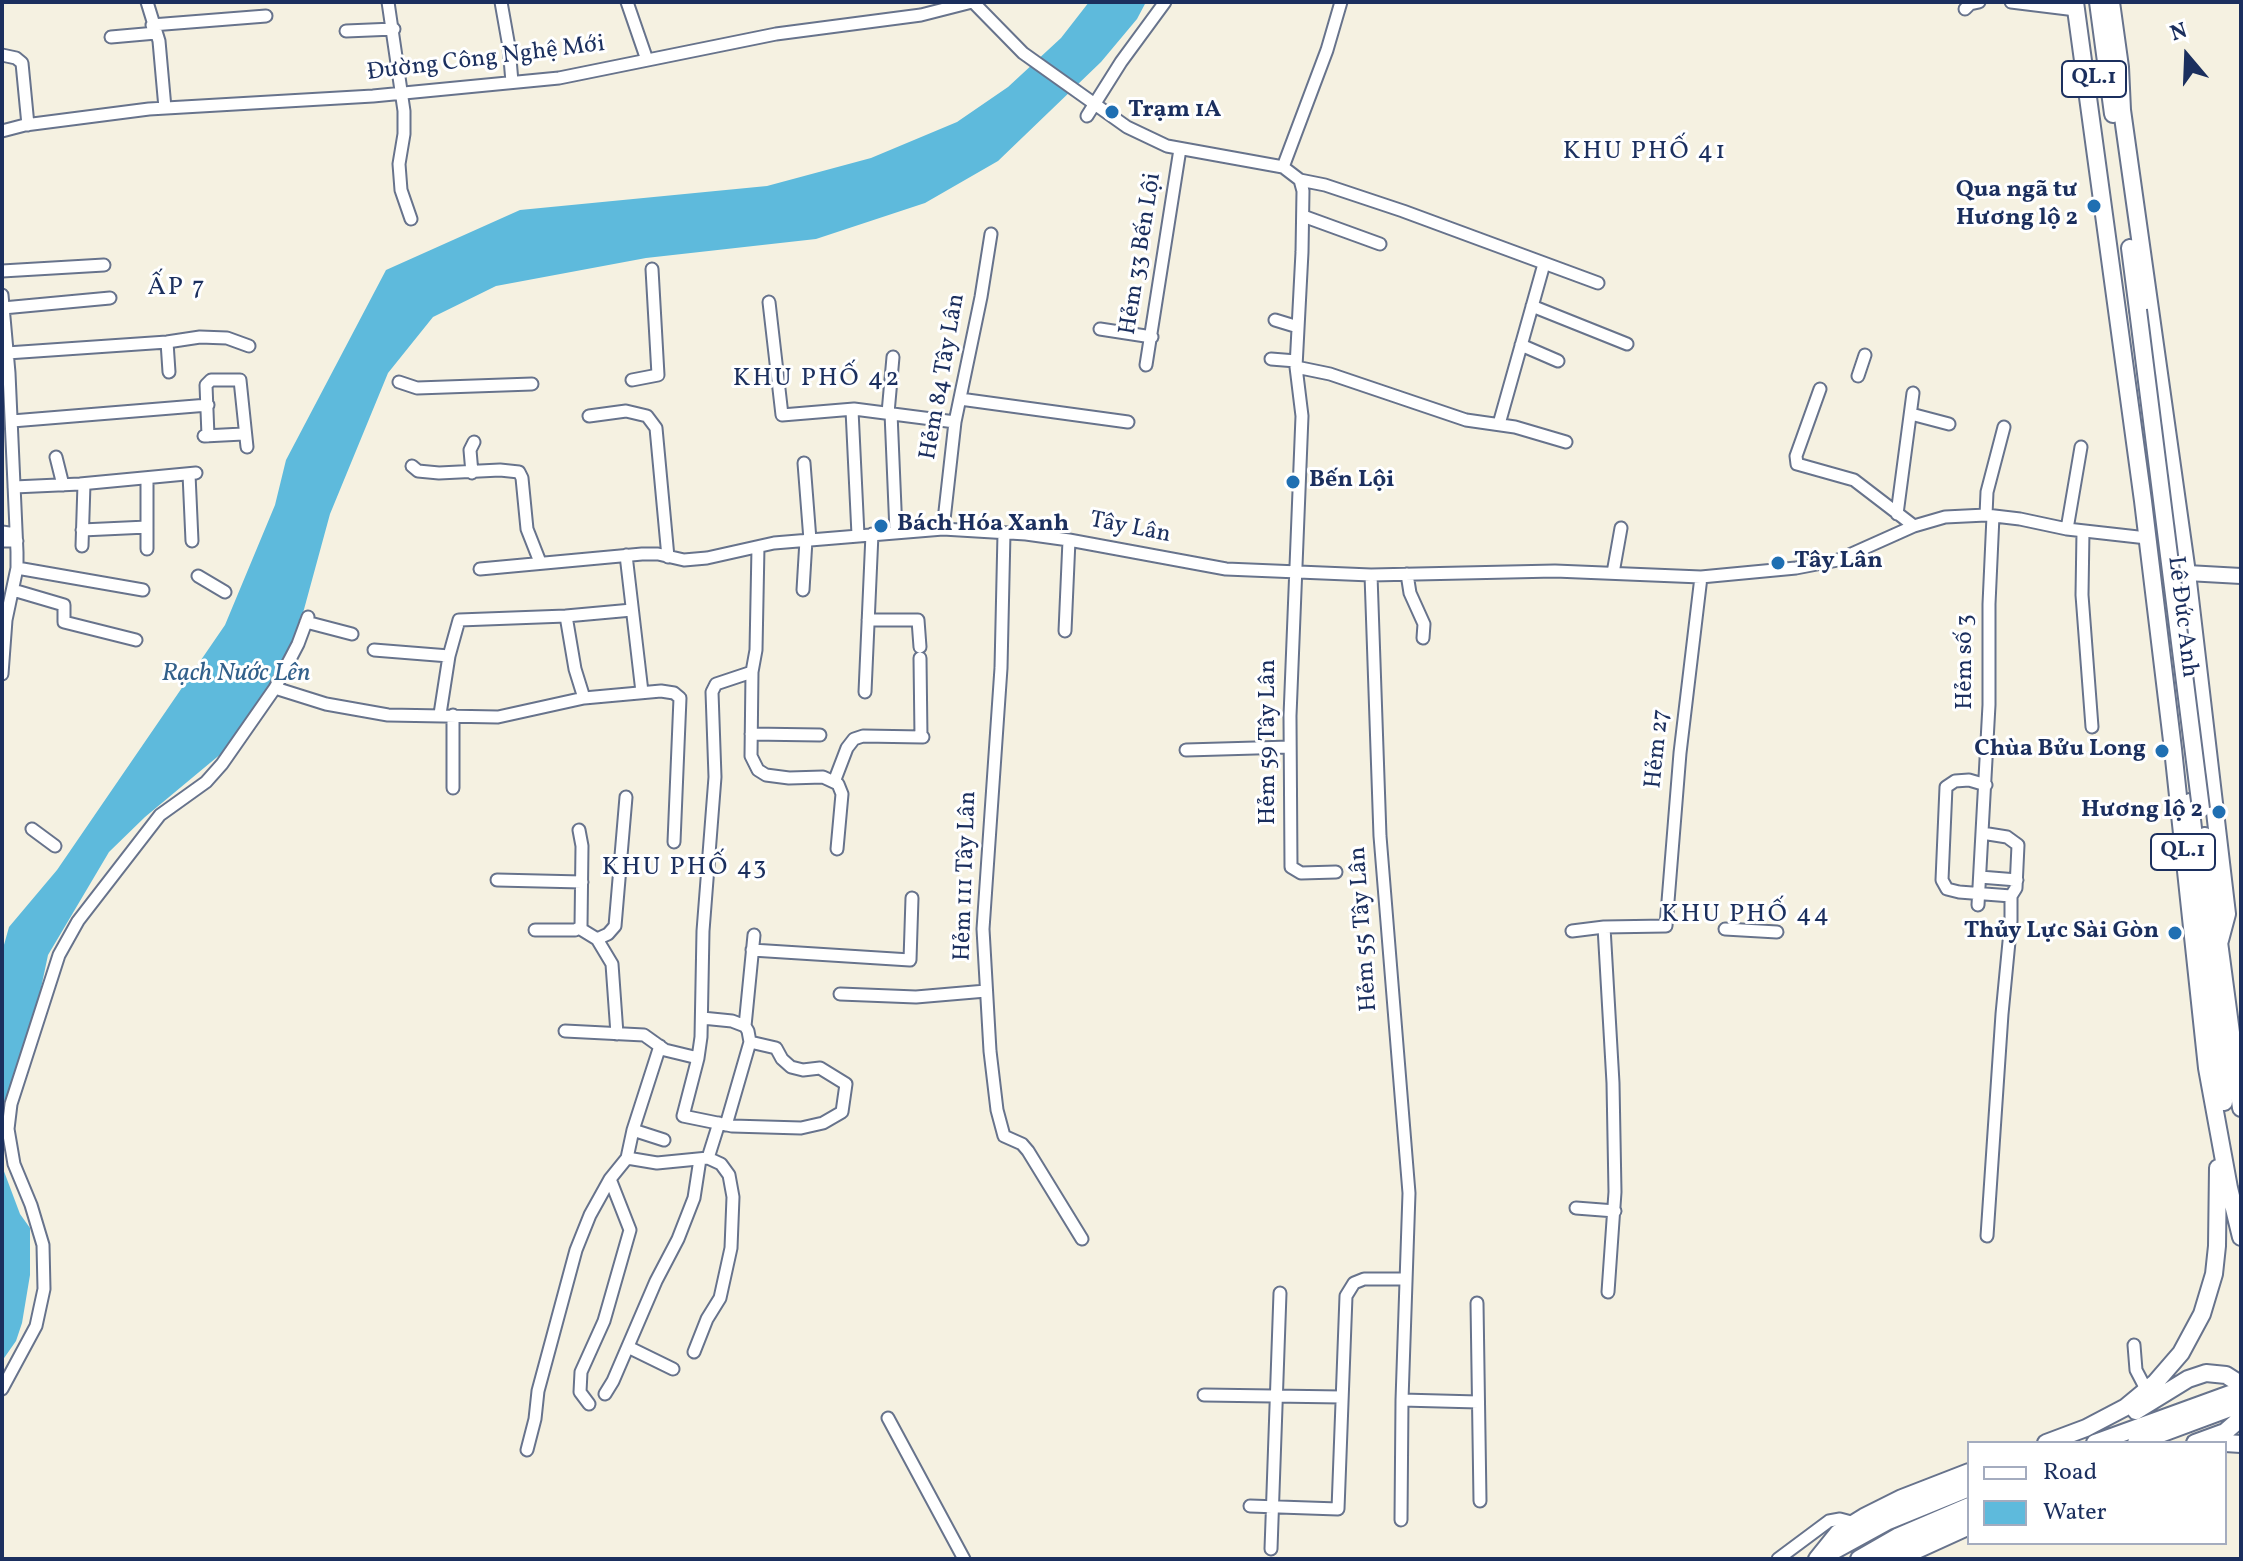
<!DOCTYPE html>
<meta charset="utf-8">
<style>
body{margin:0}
#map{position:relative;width:2243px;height:1561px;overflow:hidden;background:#f5f1e1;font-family:Vollkorn,serif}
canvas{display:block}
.frame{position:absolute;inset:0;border:4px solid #1b2f5e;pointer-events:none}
.legend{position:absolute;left:1967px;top:1441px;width:260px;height:104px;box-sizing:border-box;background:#fff;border:2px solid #a4acbf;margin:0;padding:10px 14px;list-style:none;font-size:24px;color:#1b2f5e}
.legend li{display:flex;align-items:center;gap:16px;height:40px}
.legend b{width:40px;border:2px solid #a4acbf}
.north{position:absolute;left:2147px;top:16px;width:80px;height:80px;-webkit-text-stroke:6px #fff;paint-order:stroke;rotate:341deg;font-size:22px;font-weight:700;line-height:32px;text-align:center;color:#1b2f5e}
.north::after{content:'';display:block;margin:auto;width:28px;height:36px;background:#1b2f5e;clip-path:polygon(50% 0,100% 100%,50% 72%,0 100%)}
</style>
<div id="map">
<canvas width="2243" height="1561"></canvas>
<div class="frame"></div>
<ul class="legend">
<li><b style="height:10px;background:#fff"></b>Road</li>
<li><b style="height:22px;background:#5ebadc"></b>Water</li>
</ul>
<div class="north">N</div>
</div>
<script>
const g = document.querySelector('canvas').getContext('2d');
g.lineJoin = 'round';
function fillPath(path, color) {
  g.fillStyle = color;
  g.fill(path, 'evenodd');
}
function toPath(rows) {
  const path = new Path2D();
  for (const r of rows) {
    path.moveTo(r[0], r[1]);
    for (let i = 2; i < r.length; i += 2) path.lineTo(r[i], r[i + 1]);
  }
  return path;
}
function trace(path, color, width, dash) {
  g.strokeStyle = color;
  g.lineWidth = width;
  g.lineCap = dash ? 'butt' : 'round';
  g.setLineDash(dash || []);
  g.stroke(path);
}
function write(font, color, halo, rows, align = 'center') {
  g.font = font + ' Vollkorn,serif';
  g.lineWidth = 6;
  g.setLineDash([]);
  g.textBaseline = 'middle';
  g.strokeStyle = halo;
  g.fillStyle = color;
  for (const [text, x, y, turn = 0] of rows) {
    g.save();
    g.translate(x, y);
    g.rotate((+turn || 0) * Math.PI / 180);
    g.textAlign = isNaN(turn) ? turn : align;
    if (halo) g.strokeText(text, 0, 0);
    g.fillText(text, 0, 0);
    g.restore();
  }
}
const water = toPath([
 [1089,2,1146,2,1137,19,1101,62,998,161,925,203,816,239,646,258,496,286,433,317,388,373,330,514,294,646,271,690,228,748,145,817,109,852,48,955,33,1026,5,1110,2,1166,20,1214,30,1228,30,1275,22,1323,16,1341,2,1361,2,952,9,927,57,870,225,625,275,505,286,460,386,270,520,210,767,186,871,158,957,122,1008,87,1061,38]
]);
const minor = toPath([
 [147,2,159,41,165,108],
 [388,2,404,111,404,134,399,164,401,190,411,219],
 [501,2,509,47,512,82],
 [627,2,647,60],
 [973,2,1023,53,1127,127,1167,146,1283,167,1300,180,1325,185,1403,211,1598,283],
 [2011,2,2076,10],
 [1965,9,1970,4,1979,2],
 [152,25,266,16],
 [346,31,394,29],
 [111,37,156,33],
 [2,55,16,58,22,63,28,125],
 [1087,116,1121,62,1165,2],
 [2,131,25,125,149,109,373,96,559,78,776,34,921,15,972,2],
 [1283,167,1327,50,1341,2],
 [1300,180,1303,191,1302,252,1296,367,1302,416,1290,716,1291,867,1301,873,1336,872],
 [1303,216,1380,244],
 [2,271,104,265],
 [2,295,9,373,17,552,17,568,6,620,2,674],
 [769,302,782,415,854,409,955,422],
 [1532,306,1627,344],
 [3,308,110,298],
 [1275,320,1298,327],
 [1100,329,1152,337],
 [167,342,169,372],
 [1521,345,1558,361],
 [7,353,167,342,200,337,227,338,249,346],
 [1271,359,1296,361],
 [1146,365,1180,149],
 [1296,367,1330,374,1466,420,1515,427,1566,442],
 [1858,376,1865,355],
 [632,380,658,375,652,269],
 [399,382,417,388,532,384],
 [1820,389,1796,456,1797,464,1854,480,1914,526],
 [960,399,1128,422],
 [852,410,858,535],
 [888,413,893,357],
 [891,413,896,532],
 [1911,414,1949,424],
 [589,416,626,411,647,416,656,428,668,557],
 [12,421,208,405],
 [1499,424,1544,264],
 [204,436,243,434],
 [208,436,206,385,211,380,240,380,247,447],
 [56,457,63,485],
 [804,463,810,540],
 [412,466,418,471,439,473,500,470,519,472,522,478,527,529,540,562],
 [472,473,470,450,474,442],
 [189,474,192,541],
 [147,478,147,549],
 [14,487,80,484,196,473],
 [1897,514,1913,393],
 [1986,515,1987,492,2004,427],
 [943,529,955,422,981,297,991,234],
 [2067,529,2081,447],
 [82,530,147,527],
 [2083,531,2082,595,2092,727],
 [2,532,16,534],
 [1004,533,1001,668,983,929,990,1051,997,1110,1004,1136,1022,1144,1028,1151,1082,1239],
 [2,541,17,541],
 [82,546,84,484],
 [626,555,642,692],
 [17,568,143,590],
 [480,569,642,554,658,554,684,560,707,558,774,543,943,529,1026,534,1069,540,1226,569,1371,575,1555,571,1701,577,1796,568,1838,560,1914,526,1945,517,1986,515,2020,519,2067,529,2147,538],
 [1613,573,1621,528],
 [1407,574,1410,593,1424,624,1423,638],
 [1371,575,1380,836,1409,1193,1402,1400],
 [198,576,225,592],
 [13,590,64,605,64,622,136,640],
 [803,590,806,540],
 [566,616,632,610],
 [868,620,918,620,920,647],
 [306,622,352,634],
 [1065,631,1069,540],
 [374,650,449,656],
 [920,658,921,737],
 [752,672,751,756,758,770,766,775,789,778,823,777,838,784,842,794,837,849],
 [275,688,326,704,388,715,498,717,584,698],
 [865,692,872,534],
 [440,714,449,656,459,620,566,616,575,669,584,698,661,691,674,693,680,698,674,842],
 [751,734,820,735],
 [1186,750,1290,747],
 [834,782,847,748,854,739,863,736,923,737],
 [1986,785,1969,780,1955,781,1946,787,1942,880,1947,889,1959,892,2011,896],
 [453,788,453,715],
 [32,829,55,846],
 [1982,833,2007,837,2018,845,2016,888,2011,896,2011,921,2002,1014,1987,1236],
 [1980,877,2017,880],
 [497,880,582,882],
 [1978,905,1989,705,1989,604,1993,516],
 [1604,927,1613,1083,1615,1192,1608,1292],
 [579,928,597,939,612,964,617,1034],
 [1725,929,1777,932],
 [535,930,575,930,581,927,582,846,579,830],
 [1572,931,1604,927,1666,926,1680,753,1701,577],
 [597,939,608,934,615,926,626,797],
 [752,950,910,960,912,898],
 [840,994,916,997,986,991],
 [702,1018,732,1021,745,1026,748,1031,750,1042,726,1125],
 [745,1026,754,935],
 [565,1031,644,1035,665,1050,698,1058,701,1037,703,931,715,777,712,692,716,684,752,672,756,650,758,547],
 [660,1046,633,1130,664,1140],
 [698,1058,683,1116,732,1126,801,1128,823,1123,842,1112,846,1084,820,1068,803,1070,791,1067,782,1059,776,1048,750,1042],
 [627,1158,657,1163,708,1158,719,1123],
 [1576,1208,1615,1211],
 [1477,1303,1480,1501],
 [2134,1345,2136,1370,2147,1391],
 [628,1347,673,1369],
 [694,1352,707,1319,720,1298,731,1248,733,1197,729,1175,721,1164,708,1158],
 [2,1389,36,1326,44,1289,43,1245,31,1205,14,1164,8,1129,11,1104,59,955,78,921,160,815,206,782,222,764,275,688,298,644,308,617],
 [605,1394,613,1381,656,1281,678,1239,694,1198,700,1159],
 [1204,1395,1342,1397],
 [589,1404,580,1392,581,1372,604,1321,630,1230,610,1179],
 [888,1418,964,1559],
 [527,1450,535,1419,538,1391,576,1250,590,1215,610,1179,627,1158,633,1130],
 [1250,1506,1338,1509,1346,1296,1354,1283,1364,1279,1406,1279],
 [1401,1520,1402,1400,1478,1402],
 [1271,1549,1280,1293],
 [1778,1559,1829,1521,1840,1519,1855,1523],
 [1903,1559,1969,1529]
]);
const major = toPath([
 [2187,573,2241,576]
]);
const highway = toPath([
 [2075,2,2143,501,2173,749,2207,1068,2229,1188,2241,1237],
 [2098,2,2113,114],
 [2111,2,2120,67,2122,110,2187,573,2227,914,2219,944],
 [2130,248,2138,310],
 [2190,802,2224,1102],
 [2205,836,2241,1108],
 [2136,1411,2188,1379,2206,1373,2226,1375,2237,1382,2241,1390],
 [2209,1442,2241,1444],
 [2046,1443,2086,1428,2126,1407,2155,1383,2181,1353,2202,1314,2214,1274,2217,1246,2218,1168],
 [2095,1443,2241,1390],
 [2136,1443,2241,1404],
 [2195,1443,2225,1432,2241,1418],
 [1826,1555,1888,1521,1969,1488],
 [1817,1559,1838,1533,1864,1517,1902,1498,1969,1472],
 [1859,1559,1899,1536,1969,1506],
 [1882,1559,1969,1518]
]);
const highwayBridge = toPath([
 [2138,310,2201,809]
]);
const markers = [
 [1112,112,8,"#1f6fb2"],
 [2094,206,8,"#1f6fb2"],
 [1293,482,8,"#1f6fb2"],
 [881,526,8,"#1f6fb2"],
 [1778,563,8,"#1f6fb2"],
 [2162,751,8,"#1f6fb2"],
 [2219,812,8,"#1f6fb2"],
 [2175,933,8,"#1f6fb2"]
];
const shields = [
 [2094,79,64],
 [2183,852,64]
];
const shieldNames = [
 ["QL.1",2094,79],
 ["QL.1",2183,852]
];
const streetNames = [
 ["Đường Công Nghệ Mới",486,60,-7],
 ["Hẻm 33 Bến Lội",1142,254,-81],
 ["Hẻm 84 Tây Lân",944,377,-80],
 ["Tây Lân",1130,529,11],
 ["Lê Đức Anh",2181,617,83],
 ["Hẻm số 3",1967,662,-90],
 ["Hẻm 59 Tây Lân",1270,742,-90],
 ["Hẻm 27",1659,749,-84],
 ["Hẻm 111 Tây Lân",967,876,-88],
 ["Hẻm 55 Tây Lân",1365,929,-94]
];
const poiNames = [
 ["Trạm 1A",1128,112],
 ["Qua ngã tư",2078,192,"right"],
 ["Hương lộ 2",2078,220,"right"],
 ["Bến Lội",1309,482],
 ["Bách Hóa Xanh",897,526],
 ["Tây Lân",1794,563],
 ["Chùa Bửu Long",2146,751,"right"],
 ["Hương lộ 2",2203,812,"right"],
 ["Thủy Lực Sài Gòn",2159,933,"right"]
];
const neighbourhoodNames = [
 ["KHU PHỐ 41",1645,153],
 ["ẤP 7",177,289],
 ["KHU PHỐ 42",817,380],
 ["KHU PHỐ 43",685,869],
 ["KHU PHỐ 44",1746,916]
];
const waterNames = [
 ["Rạch Nước Lên",236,675]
];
fillPath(water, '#5ebadc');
trace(minor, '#67738c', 15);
trace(major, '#67738c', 18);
trace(highway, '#67738c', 20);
trace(minor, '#fff', 11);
trace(major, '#fff', 14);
trace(highway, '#fff', 16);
trace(highwayBridge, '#67738c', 20, []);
trace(highwayBridge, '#fff', 16);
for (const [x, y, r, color] of markers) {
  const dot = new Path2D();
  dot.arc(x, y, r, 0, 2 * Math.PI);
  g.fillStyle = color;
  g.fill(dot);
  trace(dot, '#fff', 3);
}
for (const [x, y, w] of shields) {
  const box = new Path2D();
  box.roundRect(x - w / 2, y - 18, w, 36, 6);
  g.fillStyle = '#fff';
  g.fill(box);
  trace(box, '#1b2f5e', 2);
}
write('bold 22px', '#1b2f5e', null, shieldNames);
write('24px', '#1b2f5e', '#fff', streetNames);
write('bold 24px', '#1b2f5e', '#fff', poiNames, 'left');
g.letterSpacing = '2px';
write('26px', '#1b2f5e', '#fff', neighbourhoodNames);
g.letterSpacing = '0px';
write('italic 26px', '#32608a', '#fff', waterNames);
</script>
